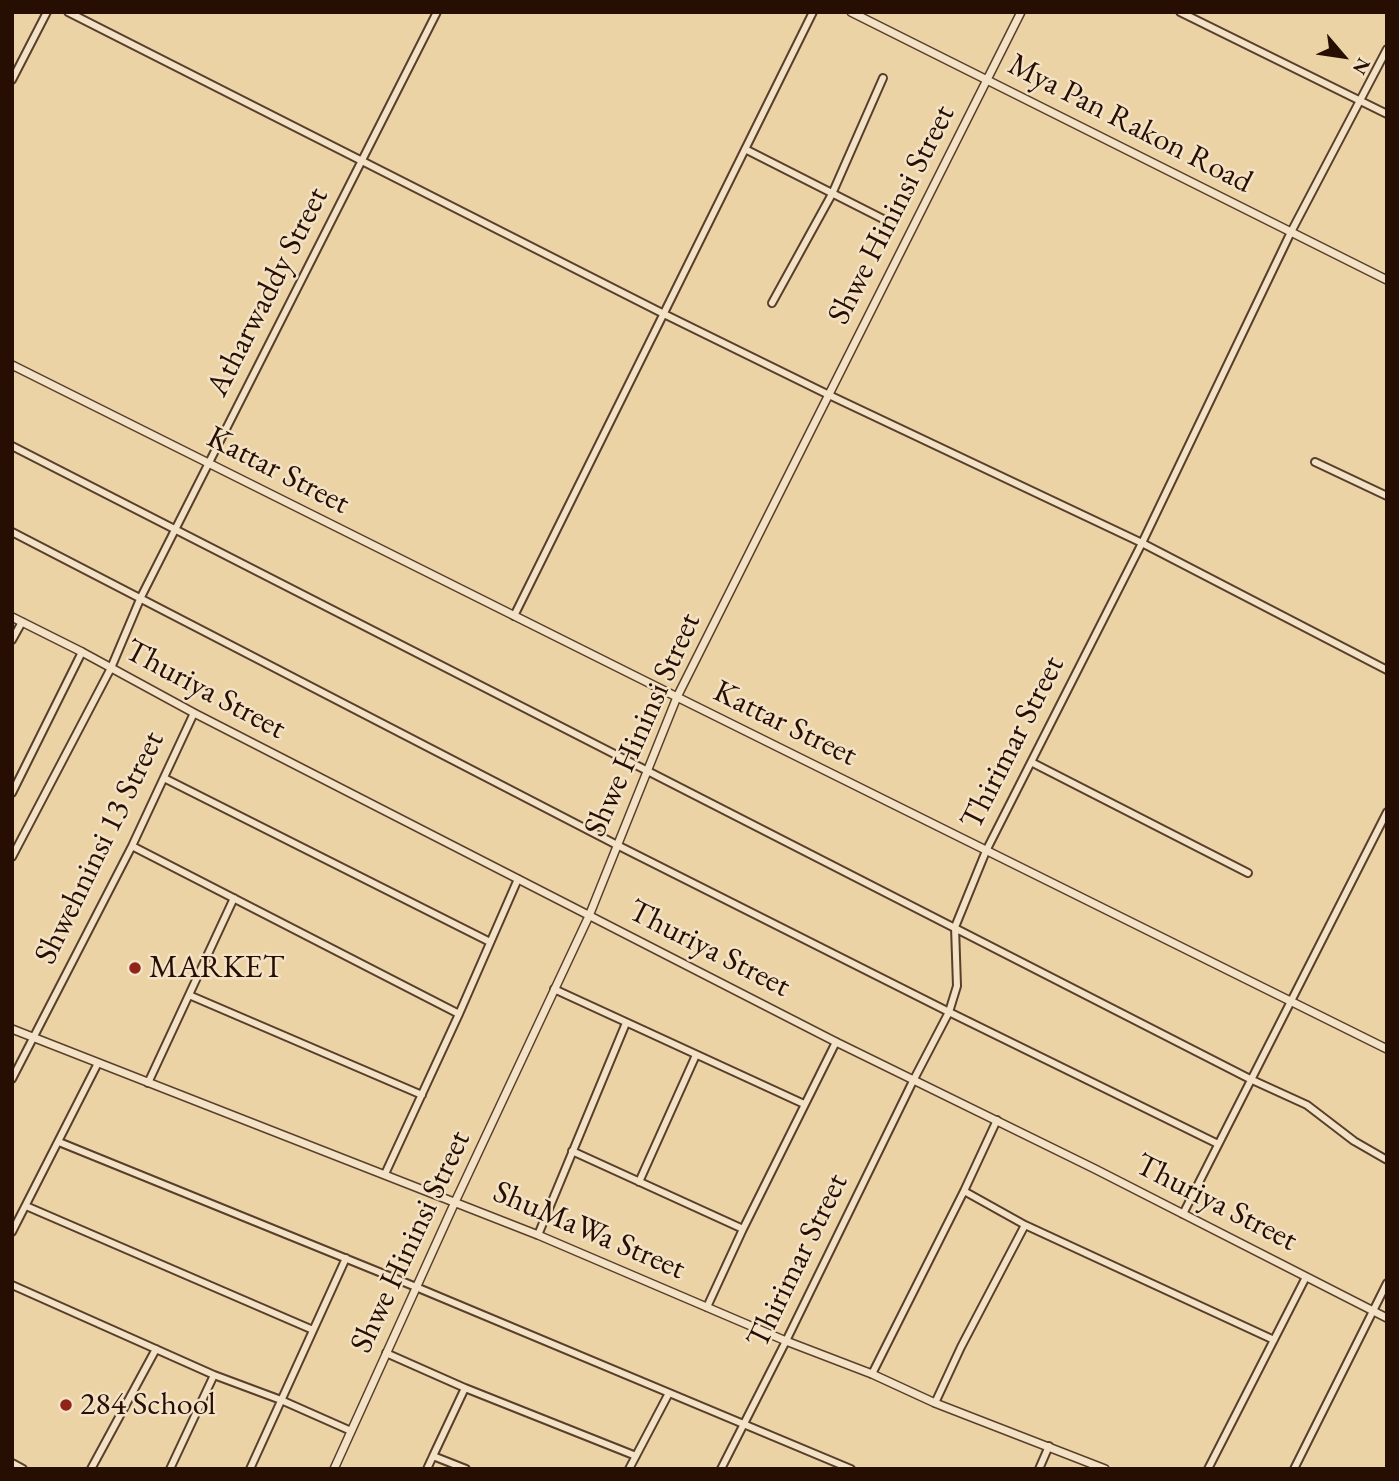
<!DOCTYPE html>
<style>
body{margin:0}
#map{position:relative;width:1399px;height:1481px;overflow:hidden;background:#ecd3a6;font-family:"EB Garamond",serif}
canvas{display:block}
.frame{position:absolute;inset:0;border:14px solid #270e03;pointer-events:none}
.north{position:absolute;left:1308px;top:21px;width:70px;height:70px;-webkit-text-stroke:5px #f3e2c5;paint-order:stroke;rotate:119deg;font-size:19px;font-weight:700;line-height:28px;text-align:center;color:#270e03}
.north::after{content:'';display:block;margin:auto;width:24px;height:32px;background:#270e03;clip-path:polygon(50% 0,100% 100%,50% 72%,0 100%)}
</style>
<div id="map">
<canvas width="1399" height="1481"></canvas>
<div class="frame"></div>
<div class="north">N</div>
</div>
<script>
const g = document.querySelector('canvas').getContext('2d');
g.lineJoin = 'round';
function toPath(rows) {
  const path = new Path2D();
  for (const r of rows) {
    path.moveTo(r[0], r[1]);
    for (let i = 2; i < r.length; i += 2) path.lineTo(r[i], r[i + 1]);
  }
  return path;
}
function trace(path, color, width, dash) {
  g.strokeStyle = color;
  g.lineWidth = width;
  g.lineCap = dash ? 'butt' : 'round';
  g.setLineDash(dash || []);
  g.stroke(path);
}
function write(font, color, halo, rows, align = 'center') {
  g.font = font + ' "EB Garamond",serif';
  g.lineWidth = 5;
  g.setLineDash([]);
  g.textBaseline = 'middle';
  g.strokeStyle = halo;
  g.fillStyle = color;
  for (const [text, x, y, turn = 0] of rows) {
    g.save();
    g.translate(x, y);
    g.rotate((+turn || 0) * Math.PI / 180);
    g.textAlign = isNaN(turn) ? turn : align;
    if (halo) g.strokeText(text, 0, 0);
    g.fillText(text, 0, 0);
    g.restore();
  }
}
const minor = toPath([
 [68,12,664,314,829,395,1142,543,1387,670],
 [1180,12,1387,114],
 [12,80,47,12],
 [745,149,883,219],
 [772,303,832,194,883,78],
 [12,446,1250,1079,1307,1105,1354,1141,1387,1160],
 [1315,462,1387,496],
 [12,532,617,845,949,1012,1218,1144],
 [514,616,813,12],
 [12,640,22,622],
 [1031,762,1248,873],
 [164,778,490,942],
 [12,793,82,652],
 [132,846,459,1014],
 [12,857,111,668,141,597,437,12],
 [554,989,804,1104],
 [189,995,422,1095],
 [12,1079,132,846,194,713],
 [148,1083,234,898],
 [59,1142,416,1287,851,1469],
 [572,1151,743,1229],
 [385,1174,459,1014,518,879],
 [639,1182,696,1055],
 [26,1206,313,1330],
 [1183,1214,1387,812],
 [1025,1225,1274,1340],
 [12,1232,98,1063],
 [538,1235,626,1023],
 [12,1285,214,1375,281,1400,351,1431],
 [707,1307,743,1229,836,1042],
 [386,1353,465,1388],
 [872,1374,964,1191,997,1120],
 [935,1403,961,1347,1025,1225,964,1191],
 [433,1456,465,1388,636,1456],
 [12,1463,23,1469],
 [91,1469,156,1349],
 [170,1469,214,1375],
 [250,1469,346,1258],
 [427,1469,433,1456,466,1469],
 [629,1469,669,1393],
 [721,1469,786,1341,913,1081,949,1012,957,986,955,927,986,851,1142,543,1291,232,1387,49],
 [1039,1469,1049,1446],
 [1208,1469,1306,1277],
 [1294,1469,1387,1283]
]);
const tertiary = toPath([
 [851,12,1387,280],
 [12,365,677,697,1387,1049],
 [12,617,82,652,194,713,836,1042,1095,1169,1387,1318],
 [12,1029,538,1235,786,1341,872,1374,935,1403,1105,1469],
 [334,1469,455,1202,589,916,677,697,1021,12]
]);
const markers = [
 [135,968,7,"#8f2418"],
 [66,1405,7,"#8f2418"]
];
const streetNames = [
 ["Mya Pan Rakon Road",1130,124,27],
 ["Shwe Hininsi Street",892,215,-63],
 ["Atharwaddy Street",268,292,-63],
 ["Kattar Street",278,471,27],
 ["Thuriya Street",205,690,28],
 ["Kattar Street",785,724,26],
 ["Shwe Hininsi Street",643,725,-66],
 ["Thirimar Street",1013,743,-63],
 ["Shwehninsi 13 Street",100,848,-64],
 ["Thuriya Street",709,949,27],
 ["Thuriya Street",1216,1203,27],
 ["ShuMaWa Street",589,1231,23],
 ["Shwe Hininsi Street",411,1242,-65],
 ["Thirimar Street",798,1261,-64]
];
const poiNames = [
 ["MARKET",149,968],
 ["284 School",80,1405]
];
trace(minor, '#583f2c', 10);
trace(tertiary, '#583f2c', 10);
trace(minor, '#f3e2c5', 6);
trace(tertiary, '#f3e2c5', 7);
for (const [x, y, r, color] of markers) {
  const dot = new Path2D();
  dot.arc(x, y, r, 0, 2 * Math.PI);
  g.fillStyle = color;
  g.fill(dot);
  trace(dot, '#f3e2c5', 2.5);
}
write('32px', '#270e03', '#f3e2c5', streetNames);
write('32px', '#270e03', '#f3e2c5', poiNames, 'left');
</script>
